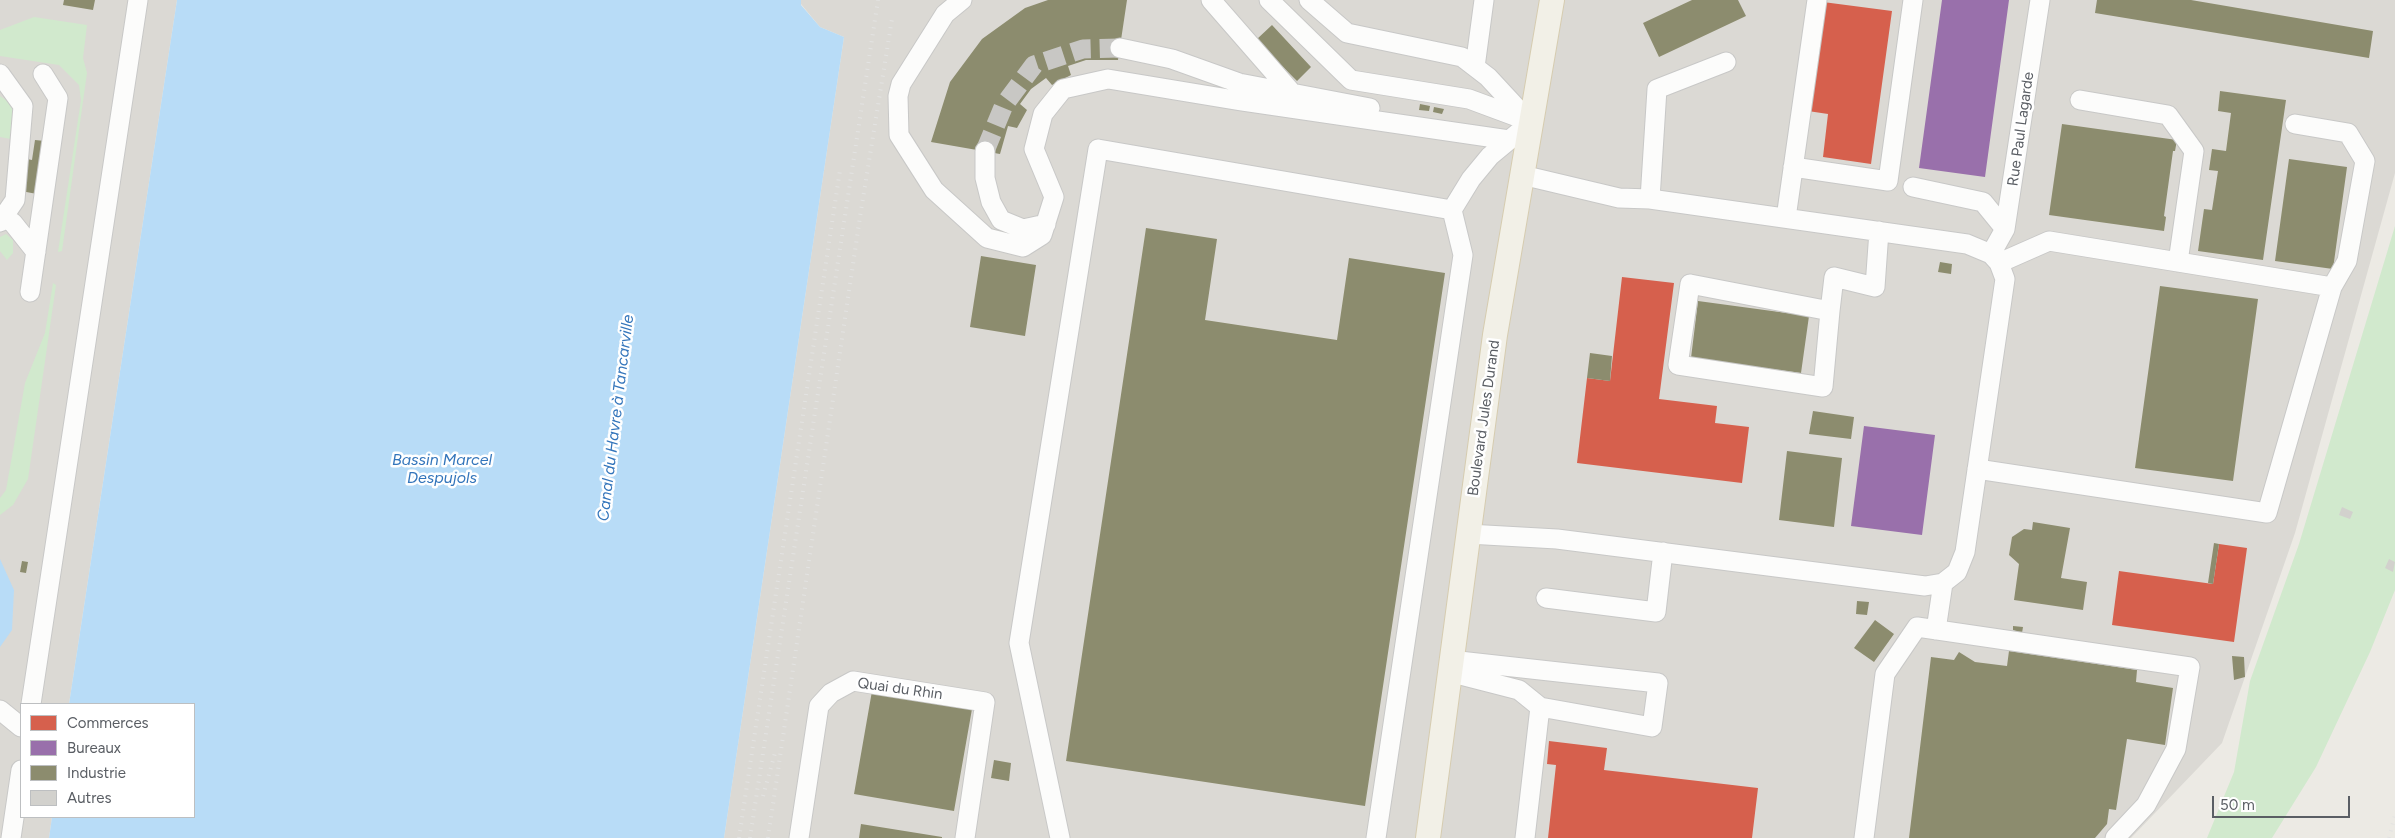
<!DOCTYPE html>
<meta charset="utf-8">
<style>
body{margin:0}
#map{position:relative;width:2395px;height:838px;overflow:hidden;background:#eceae4;font-family:Figtree,sans-serif}
canvas{display:block}
.legend{position:absolute;left:20px;top:703px;width:175px;height:115px;box-sizing:border-box;background:#fff;border:1px solid #bdbfc1;margin:0;padding:6px 9px;list-style:none;font-size:15px;color:#5a5e64}
.legend li{display:flex;align-items:center;gap:10px;height:25px}
.legend b{width:25px;border:1px solid #bdbfc1}
.scale{position:absolute;left:2212px;top:796px;width:138px;height:22px;box-sizing:border-box;border:2px solid #5a5e64;border-top:0;padding-left:6px;font-size:15px;line-height:18px;white-space:nowrap;color:#5a5e64;-webkit-text-stroke:4px #fff;paint-order:stroke}
</style>
<div id="map">
<canvas width="2395" height="838"></canvas>
<ul class="legend">
<li><b style="height:14px;background:#d6604d"></b>Commerces</li>
<li><b style="height:14px;background:#9970ab"></b>Bureaux</li>
<li><b style="height:14px;background:#8c8c6e"></b>Industrie</li>
<li><b style="height:14px;background:#d2d1cd"></b>Autres</li>
</ul>
<div class="scale">50 m</div>
</div>
<script>
const g = document.querySelector('canvas').getContext('2d');
g.lineJoin = 'round';
function fillPath(path, color) {
  g.fillStyle = color;
  g.fill(path, 'evenodd');
}
function toPath(rows) {
  const path = new Path2D();
  for (const r of rows) {
    path.moveTo(r[0], r[1]);
    for (let i = 2; i < r.length; i += 2) path.lineTo(r[i], r[i + 1]);
  }
  return path;
}
function trace(path, color, width, dash) {
  g.strokeStyle = color;
  g.lineWidth = width;
  g.lineCap = dash ? 'butt' : 'round';
  g.setLineDash(dash || []);
  g.stroke(path);
}
function write(font, color, halo, rows, align = 'center') {
  g.font = font + ' Figtree,sans-serif';
  g.lineWidth = 5;
  g.setLineDash([]);
  g.textBaseline = 'middle';
  g.strokeStyle = halo;
  g.fillStyle = color;
  for (const [text, x, y, turn = 0] of rows) {
    g.save();
    g.translate(x, y);
    g.rotate((+turn || 0) * Math.PI / 180);
    g.textAlign = isNaN(turn) ? turn : align;
    if (halo) g.strokeText(text, 0, 0);
    g.fillText(text, 0, 0);
    g.restore();
  }
}
const industrial = toPath([
 [0,0,177,0,69,704,21,704,21,817,52,817,49,838,0,838],
 [801,0,2395,0,2395,173,2295,533,2222,743,2131,838,724,838,844,37,820,27,801,4]
]);
const green = toPath([
 [34,17,87,25,83,58,87,73,62,251,58,252,81,100,79,85,59,65,0,56,0,30],
 [0,96,13,105,16,140,0,137],
 [2395,226,2395,590,2370,652,2316,767,2272,838,2207,838,2234,772,2250,681,2299,544],
 [6,234,13,240,13,253,7,260,0,251,0,237],
 [53,283,56,285,28,479,13,505,0,515,0,498,6,490,25,383,45,333]
]);
const water = toPath([
 [177,0,801,0,801,5,820,27,844,37,724,838,49,838,52,817,194,817,194,704,69,704],
 [0,559,14,590,12,630,0,647]
]);
const shops = toPath([
 [1823,2,1892,11,1871,164,1823,157,1828,114,1808,111],
 [1622,277,1674,283,1659,399,1717,406,1715,423,1749,427,1742,483,1577,463,1587,378,1610,381],
 [2219,544,2247,548,2234,642,2112,625,2119,571,2213,584],
 [1549,741,1607,748,1604,770,1758,788,1752,838,1548,838,1556,765,1547,764]
]);
const offices = toPath([
 [1942,0,2009,0,1985,177,1919,168],
 [1864,426,1935,435,1922,535,1851,526]
]);
const industry = toPath([
 [64,0,95,0,93,10,63,5],
 [1048,0,1127,0,1118,60,1086,60,1068,66,1071,75,1052,85,1046,78,1031,89,1020,104,1027,110,1017,128,1008,126,1000,154,931,142,950,82,982,39,1025,8],
 [1692,0,1738,0,1746,16,1659,57,1643,23],
 [2097,0,2191,0,2373,31,2369,58,2095,13],
 [1272,25,1311,67,1297,81,1256,40],
 [2220,91,2286,100,2263,260,2198,251,2204,209,2212,210,2218,171,2209,170,2212,149,2226,151,2231,113,2218,111],
 [1420,104,1430,106,1429,111,1419,110],
 [1434,107,1444,109,1442,114,1433,112],
 [2062,124,2177,140,2175,151,2173,151,2164,216,2166,217,2164,231,2049,215],
 [35,140,45,141,37,194,21,191,27,159,32,160],
 [2289,159,2347,167,2333,269,2275,261],
 [1146,228,1217,239,1205,320,1337,340,1349,258,1445,273,1365,806,1066,761],
 [981,256,1036,265,1025,336,970,327],
 [1940,262,1952,264,1951,274,1938,272],
 [2160,286,2258,299,2233,481,2135,468],
 [1698,301,1809,316,1801,373,1691,358],
 [1590,353,1612,356,1610,381,1587,378],
 [1813,411,1854,417,1851,439,1809,434],
 [1787,451,1842,458,1834,527,1779,520],
 [2033,522,2070,528,2061,578,2087,582,2083,610,2014,600,2019,564,2009,555,2012,537,2024,529,2032,530],
 [2214,543,2219,544,2213,584,2208,583],
 [22,561,28,562,26,573,20,572],
 [1857,601,1869,602,1867,615,1856,614],
 [1875,620,1894,634,1874,662,1854,648],
 [2013,626,2023,627,2022,633,2013,630],
 [2009,651,2137,670,2136,682,2173,688,2165,745,2127,739,2116,810,2109,809,2107,824,2095,838,1909,838,1931,657,1954,660,1959,652,1975,662,2007,666],
 [2232,656,2244,657,2245,677,2234,680],
 [872,691,972,709,954,811,854,794],
 [994,760,1011,763,1009,781,991,778],
 [861,824,942,837,942,838,859,838]
]);
const building = toPath([
 [2342,507,2353,512,2350,519,2339,515],
 [2389,559,2395,562,2393,572,2385,568]
]);
const minorTunnel = toPath([
 [985,151,1004,105,1034,65,1083,49,1120,48]
]);
const minor = toPath([
 [962,0,945,14,901,84,898,96,899,135,934,190,987,238,1023,247,1042,235,1054,197,1034,149,1043,114,1063,89,1108,79,1241,101,1509,140],
 [1211,0,1293,94],
 [1269,0,1351,80,1469,99,1531,122],
 [1309,0,1347,33,1462,57,1488,77,1526,118],
 [1120,48,1172,59,1239,83,1370,108],
 [1475,67,1484,0],
 [0,74,23,106,15,200,0,222],
 [2080,100,2168,115,2194,151,2178,262],
 [2295,124,2348,133,2365,161,2347,261,2332,287],
 [985,151,985,178,991,202,1001,220,1023,229,1046,224],
 [1793,167,1888,181,1913,0],
 [1913,187,1983,202,2005,229],
 [1650,199,1657,89,1726,62],
 [4,217,13,223,36,252],
 [1786,218,1817,0],
 [1991,254,2005,229,2040,0],
 [30,292,58,98,43,74],
 [1830,311,1823,387,1678,365,1690,284,1830,311,1834,277,1875,287,1879,231],
 [1977,469,2267,513,2332,287,2049,241,1999,263],
 [1468,534,1557,539,1925,586,1943,583,1957,572,1965,552,2005,279,1999,263,1991,254,1967,244,1650,199,1619,198,1522,175],
 [1546,598,1656,612,1663,552],
 [1936,630,1943,583],
 [1449,672,1519,690,1540,707,1652,727,1658,683,1450,660],
 [31,704,138,0],
 [0,710,21,727],
 [11,838,21,770],
 [799,838,819,706,831,693,853,681,985,702,965,838],
 [1060,838,1019,643,1098,149,1452,210,1471,179,1490,156,1531,122],
 [1376,838,1463,255,1452,210],
 [1525,838,1540,707],
 [1864,838,1885,674,1917,627,2190,667,2176,749,2146,805,2115,838]
]);
const major = toPath([
 [1428,838,1495,335,1552,0]
]);
const rail = toPath([
 [763,796,775,753],
 [739,838,840,170],
 [750,838,878,0],
 [768,838,860,217,892,19],
 [2389,838,2395,815]
]);
const streetNames = [
 ["Rue Paul Lagarde",2021,129,-82],
 ["Boulevard Jules Durand",1484,418,-82],
 ["Quai du Rhin",900,689,8]
];
const waterNames = [
 ["Canal du Havre à Tancarville",616,418,-83],
 ["Bassin Marcel",442,460],
 ["Despujols",442,478]
];
fillPath(industrial, '#dbd9d4');
fillPath(green, '#d1e9cd');
fillPath(water, '#b8dcf7');
fillPath(shops, '#d6604d');
fillPath(offices, '#9970ab');
fillPath(industry, '#8c8c6e');
fillPath(building, '#d2d1cd');
trace(minorTunnel, '#c8c7c4', 19, [19, 9]);
trace(minor, '#c8c8c7', 21);
trace(major, '#d6ccb0', 26);
trace(minor, '#fcfcfb', 19);
trace(major, '#f2f0e7', 24);
trace(rail, '#e3e3e2', 4, [1, 6]);
write('15px', '#5a5e64', '#fff', streetNames);
write('italic 16px', '#3375bb', '#fff', waterNames);
</script>
